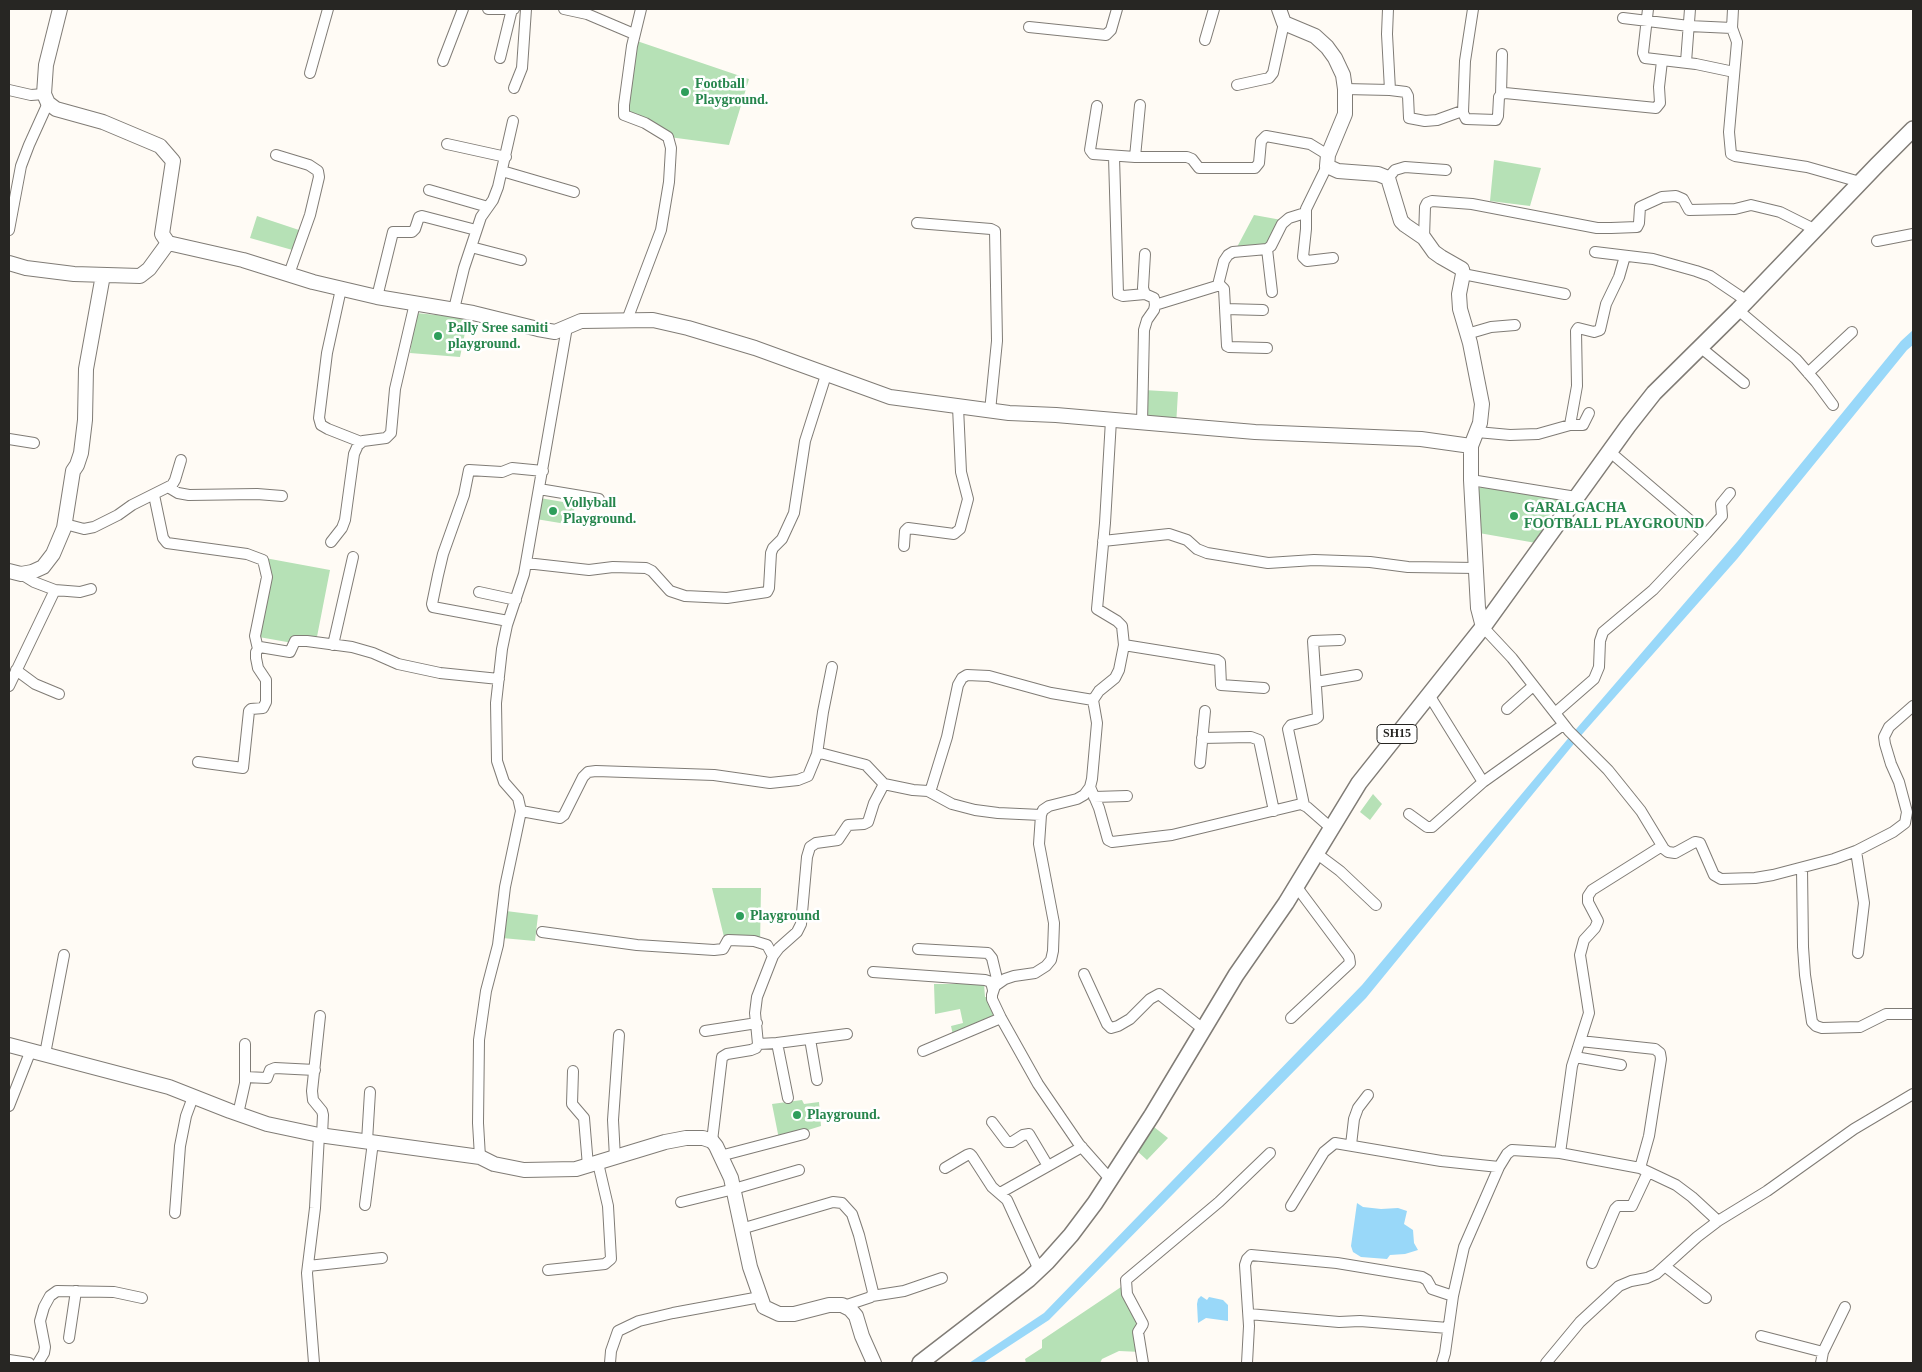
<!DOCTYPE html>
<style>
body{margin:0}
#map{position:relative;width:1922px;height:1372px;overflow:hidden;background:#fffbf5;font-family:Georgia,serif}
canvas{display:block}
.frame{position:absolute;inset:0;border:10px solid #272623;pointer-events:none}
</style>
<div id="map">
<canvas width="1922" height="1372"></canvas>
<div class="frame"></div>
</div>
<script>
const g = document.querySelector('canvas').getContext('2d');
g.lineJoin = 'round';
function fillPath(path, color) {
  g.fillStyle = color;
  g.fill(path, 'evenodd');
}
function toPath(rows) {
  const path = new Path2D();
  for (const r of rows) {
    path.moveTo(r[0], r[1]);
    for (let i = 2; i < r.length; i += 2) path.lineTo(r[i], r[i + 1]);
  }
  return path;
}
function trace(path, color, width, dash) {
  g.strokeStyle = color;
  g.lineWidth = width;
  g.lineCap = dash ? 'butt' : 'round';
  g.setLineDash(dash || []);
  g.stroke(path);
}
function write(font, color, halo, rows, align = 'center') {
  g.font = font + ' Georgia,serif';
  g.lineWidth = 5;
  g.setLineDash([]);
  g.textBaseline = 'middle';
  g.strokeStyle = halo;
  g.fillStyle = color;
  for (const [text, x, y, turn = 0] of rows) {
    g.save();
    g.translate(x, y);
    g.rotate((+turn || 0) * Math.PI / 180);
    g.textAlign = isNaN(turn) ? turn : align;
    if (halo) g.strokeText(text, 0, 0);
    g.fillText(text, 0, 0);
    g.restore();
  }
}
const green = toPath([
 [634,40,749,79,729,145,669,137,624,115],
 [1494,160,1541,168,1530,206,1490,201],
 [1254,215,1287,221,1271,254,1236,249],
 [257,216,302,231,296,251,250,238],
 [416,313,468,318,460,357,410,353],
 [1144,390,1178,392,1176,426,1142,423],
 [1486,485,1558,498,1536,543,1479,533,1477,489],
 [534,497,575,504,572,525,530,518],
 [265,558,330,570,315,647,259,637],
 [1373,794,1382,804,1370,820,1360,812],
 [712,888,761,888,760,945,726,945],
 [506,911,538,915,535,941,502,938],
 [934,984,984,984,985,997,991,997,1000,1020,954,1040,951,1026,963,1023,960,1009,935,1014],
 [802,1100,804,1104,819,1102,821,1126,779,1139,772,1104],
 [1154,1127,1168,1138,1147,1160,1136,1150],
 [1127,1283,1143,1324,1141,1352,1119,1351,1102,1359,1100,1363,1026,1363,1025,1359,1042,1348,1042,1340]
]);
const water = toPath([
 [1913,330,1913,345,1907,350,1737,559,1577,740,1366,998,1049,1320,983,1363,969,1363,1044,1313,1362,985,1571,735,1737,542,1901,341],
 [1357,1203,1363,1207,1381,1209,1398,1208,1407,1211,1404,1224,1413,1230,1414,1243,1418,1250,1405,1254,1390,1255,1387,1259,1361,1257,1353,1252,1351,1246],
 [1201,1296,1207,1300,1209,1297,1223,1300,1228,1305,1228,1321,1206,1318,1198,1323,1197,1304,1198,1299]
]);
const street = toPath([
 [488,9,514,9],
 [564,9,587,14,634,34],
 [1388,9,1387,34,1390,90],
 [1648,9,1643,53,1645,58,1696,64,1734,72],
 [1733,9,1732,28,1737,42,1729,132,1731,154,1735,156,1807,167,1860,182],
 [1623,18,1689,26,1732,28],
 [1029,27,1106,35,1111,30,1117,9],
 [1205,40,1214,9],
 [500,58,512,9],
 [443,61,463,9],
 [1686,62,1690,9],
 [310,73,328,9],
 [1237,85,1269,78,1273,73,1284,23],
 [514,88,522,68,526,9],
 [1345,89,1390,90,1406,92,1408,96,1409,118,1425,121,1437,120,1462,111,1466,119,1496,120,1498,116,1499,97,1502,93,1505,93,1656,108,1660,103,1659,87,1662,61],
 [9,90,31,95,44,94],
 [1501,95,1502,54],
 [1097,106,1090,150,1093,154,1135,157,1187,157,1192,159,1199,168,1255,168,1259,163,1261,141,1266,136,1310,144,1328,155],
 [1463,112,1465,61,1473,9],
 [447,144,506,157],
 [276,155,309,165,318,171,319,177,310,215,289,274],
 [1114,157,1118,294,1123,296,1145,294],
 [1135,157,1140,105],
 [1327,166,1306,209,1306,229,1303,257,1307,261,1333,258],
 [502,171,574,192],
 [1388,178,1395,170,1405,167,1446,170],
 [429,190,488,207],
 [917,223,991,229,995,231,997,341,990,411],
 [9,230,21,166,29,145,48,103],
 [1424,238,1425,207,1427,203,1432,201,1472,204,1597,228,1611,228,1637,227,1639,223,1640,207,1662,197,1676,196,1683,199,1689,210,1735,209,1751,205,1780,212,1816,230],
 [1877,241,1913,234],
 [471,247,521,260],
 [1267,249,1272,292],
 [1595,252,1653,259,1696,271,1710,276,1747,301],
 [1463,274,1565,294],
 [1218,285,1224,261,1228,255,1233,252,1267,249,1271,246,1282,224,1289,218,1305,213],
 [341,289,327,353,319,418,321,425,328,429,361,442],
 [377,297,393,232,412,232,415,229,419,217,422,216,476,230],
 [1155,305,1220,285,1224,289,1227,346,1229,347,1267,348],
 [454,309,464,268,481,217,493,200,498,187,513,121],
 [1225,309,1263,310],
 [1738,310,1796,359,1816,382,1833,405],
 [627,320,661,230,669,182,671,148,668,137,645,123,624,115,624,105,632,46,641,9],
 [1467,334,1491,327,1515,325],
 [1700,347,1744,383],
 [1808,373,1852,332],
 [1142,423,1144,330,1147,320,1154,310,1155,305,1154,298,1145,294,1143,288,1145,254],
 [1570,425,1577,386,1576,331,1578,328,1594,332,1600,330,1606,304,1619,277,1625,256],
 [1477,432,1510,435,1538,434,1570,425,1583,425,1589,413],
 [9,439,34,443],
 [1471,480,1576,497],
 [168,487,178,493,189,495,257,494,282,496],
 [539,489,599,499],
 [154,495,163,538,167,543,247,554,263,560,267,577,255,636,258,649],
 [65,524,84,529,94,527,118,515,132,505,172,485,175,480,181,460],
 [1706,534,1722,516,1721,504,1730,493],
 [1103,541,1169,534,1187,540,1197,549,1207,553,1268,563,1314,560,1370,562,1408,567,1476,568],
 [331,542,342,528,345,520,354,454,358,445,363,441,386,438,391,433,395,389,415,303],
 [904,546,905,531,908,528,954,534,960,529,968,499,961,472,958,407],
 [526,563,589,570,613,567,646,568,652,571,670,591,685,596,727,598,767,592,769,588,771,553,773,548,782,539,794,513,805,441,826,375],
 [21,574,34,582,55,590,80,592,91,589],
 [479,592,516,600],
 [508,621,433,607,432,604,438,575,443,554,464,495,469,470,502,472,512,468,543,471],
 [1483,627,1512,658,1569,731,1608,770,1641,811,1664,849,1668,852,1675,853,1695,842,1700,843,1714,875,1721,879,1755,878,1773,875,1834,859,1856,851,1893,832,1905,823,1907,812,1899,782,1891,764,1885,744,1884,737,1889,727,1913,706],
 [333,645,353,557],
 [1124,645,1217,660,1220,662,1221,685,1264,688],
 [16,670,35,684,59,694],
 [1316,682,1357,675],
 [9,686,55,590],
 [1507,709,1533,686],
 [1555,713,1594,679,1599,667,1600,641,1603,632,1653,590,1706,534,1609,451],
 [1202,738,1251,737,1259,740,1274,811],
 [817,754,823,712,832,667],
 [198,762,243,768,249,711,251,709,263,708,266,702,266,680,258,668,256,658,256,652,260,647,290,652,295,641,307,641,352,647,373,653,398,664,440,673,499,679],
 [1200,763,1205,711],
 [1483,782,1563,725],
 [1090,787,1099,808,1108,840,1112,842,1172,835,1301,804,1307,807,1331,828],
 [928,791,952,804,975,810,998,813,1041,815],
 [1094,797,1127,796],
 [1304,805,1288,729,1291,725,1315,719,1318,717,1313,641,1340,640],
 [521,811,560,818,564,815,583,777,588,772,596,771,714,775,770,783,798,780,808,776,815,759,817,754,820,753,866,765,884,784,913,790,928,791,931,789,947,737,958,685,962,678,967,675,989,676,1051,693,1093,700],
 [1409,814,1427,827,1432,827,1483,782,1429,695],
 [1856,851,1864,903,1858,953],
 [1316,853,1340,871,1376,905],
 [1802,868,1803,947,1805,975,1812,1022,1816,1026,1822,1028,1860,1027,1886,1014,1913,1014],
 [542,932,637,945,714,950,723,949,728,940,754,941,767,945,773,956],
 [918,949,988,953,992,958,998,983],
 [873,972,985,980,991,982,993,990],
 [1084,974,1107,1024,1111,1028,1118,1026,1130,1019,1150,999,1159,994,1203,1029],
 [320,1016,312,1091,313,1100,322,1111,323,1115,322,1135],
 [1291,1018,1350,963,1349,957,1296,886],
 [705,1031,757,1023],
 [810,1039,817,1080],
 [1580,1041,1655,1049,1660,1053,1661,1059,1649,1136,1640,1168],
 [777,1043,847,1034],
 [758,1044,777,1043,788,1098],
 [923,1051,1001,1018],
 [45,1054,64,955],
 [1575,1057,1621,1065],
 [573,1071,572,1104,584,1118,588,1166],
 [245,1077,267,1078,270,1070,275,1068,315,1070],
 [9,1106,31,1050],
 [238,1114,245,1083,245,1044],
 [992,1122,1007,1142,1012,1142,1023,1135,1029,1134,1048,1166],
 [367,1141,370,1092],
 [712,1141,722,1057,727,1054,751,1050,756,1048,758,1044,755,1013,757,997,773,956,779,948,797,932,801,924,807,857,810,847,816,843,838,840,848,825,864,824,868,822,874,803,884,784],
 [1351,1145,1354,1119,1358,1108,1368,1095],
 [1560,1153,1640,1168,1676,1185,1692,1197,1718,1221],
 [720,1156,804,1134],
 [480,1157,478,1123,479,1040,486,991,498,945,505,887,521,811,518,798,504,782,497,761,496,703,502,649,507,625,524,574,567,327],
 [615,1158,613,1120,619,1035],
 [945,1168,967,1155,970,1154,972,1156,992,1187,1007,1200,1039,1270],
 [1110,1179,1079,1144,1038,1084,1001,1018,992,999,992,995,995,986,1005,979,1014,976,1035,973,1046,966,1051,960,1053,951,1054,923,1039,844,1041,815,1043,810,1049,806,1077,799,1084,795,1090,787,1092,779,1097,723,1093,700,1099,691,1115,678,1119,670,1124,645,1122,626,1117,621,1097,609,1105,523,1111,420],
 [1000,1193,1082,1147],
 [681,1202,734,1189,799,1170],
 [365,1205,373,1142],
 [1291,1206,1324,1152,1335,1143,1441,1161,1499,1167],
 [175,1213,180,1146,186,1116,193,1097],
 [741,1229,833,1202,842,1203,852,1214,859,1235,873,1292,871,1297,844,1306],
 [1592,1263,1615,1209,1618,1206,1632,1206,1648,1172],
 [308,1266,382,1258],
 [1666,1267,1706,1298],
 [548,1270,605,1264,611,1259,608,1206,598,1163],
 [872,1296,904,1291,942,1278],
 [1249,1314,1339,1322,1360,1321,1448,1328],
 [1761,1336,1823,1352],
 [69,1338,76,1291],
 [9,1360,29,1363],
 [38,1363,44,1353,45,1347,40,1321,44,1307,50,1296,57,1291,114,1292,142,1298],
 [314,1363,307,1273,315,1208,319,1135],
 [610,1363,611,1351,618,1331,639,1321,673,1313,760,1297],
 [1143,1363,1138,1332,1143,1324,1127,1294,1126,1280,1219,1202,1270,1153],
 [1247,1363,1249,1326,1245,1265,1247,1259,1251,1255,1337,1263,1422,1277,1427,1280,1432,1289,1453,1296],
 [1442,1363,1445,1353,1453,1296,1464,1247,1499,1167,1507,1154,1512,1150,1560,1153,1572,1066,1589,1013,1580,955,1584,940,1595,928,1598,921,1588,902,1588,896,1592,890,1662,846],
 [1546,1363,1580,1322,1619,1286,1631,1281,1647,1278,1656,1274,1697,1237,1718,1221,1767,1191,1854,1129,1913,1094],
 [1821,1363,1823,1352,1845,1307]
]);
const secondary = toPath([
 [60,9,46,65,44,94,48,103,56,109,103,122,160,146,173,161,162,234,168,243,243,260,313,282,377,297,473,313,538,329,555,332,581,321,653,320,688,328,755,348,890,397,1009,413,1056,415,1255,432,1421,439,1471,446,1471,480,1478,608,1483,627],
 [1279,9,1284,23,1315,36,1327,47,1335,58,1343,75,1345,89,1345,114,1328,155,1327,166,1338,171,1378,174,1388,178,1401,221,1405,225,1424,238,1434,252,1441,257,1462,269,1463,274,1459,294,1460,309,1470,343,1482,404,1480,423,1471,446],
 [9,263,26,268,74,274,140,276,149,269,168,243],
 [9,571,21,574,32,572,43,567,53,554,64,528,73,471,77,465,81,453,85,420,86,369,103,275],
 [9,1045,169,1087,230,1111,267,1124,319,1135,480,1157,494,1164,524,1170,576,1169,665,1142,686,1138,703,1138,712,1141,716,1146,731,1178,750,1267,764,1307,779,1314,794,1314,829,1305,842,1305,850,1309,856,1316,862,1336,874,1363]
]);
const primary = toPath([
 [920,1363,1029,1279,1047,1262,1071,1235,1095,1203,1152,1115,1236,975,1286,903,1359,783,1483,627,1628,426,1654,393,1738,310,1877,165,1913,129]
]);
const markers = [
 [685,92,5,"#2e9e5b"],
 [438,336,5,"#2e9e5b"],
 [553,511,5,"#2e9e5b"],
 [1514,516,5,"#2e9e5b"],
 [740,916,5,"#2e9e5b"],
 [797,1115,5,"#2e9e5b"]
];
const shields = [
 [1397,734,40]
];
const shieldNames = [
 ["SH15",1397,734]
];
const leisureNames = [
 ["Football",695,84],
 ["Playground.",695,100],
 ["Pally Sree samiti",448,328],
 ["playground.",448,344],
 ["Vollyball",563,503],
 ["Playground.",563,519],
 ["GARALGACHA",1524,508],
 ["FOOTBALL PLAYGROUND",1524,524],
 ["Playground",750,916],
 ["Playground.",807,1115]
];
fillPath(green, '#b6e1b6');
fillPath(water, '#99d8f9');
trace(street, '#807c76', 12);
trace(secondary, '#807c76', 16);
trace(primary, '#807c76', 18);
trace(street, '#fff', 10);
trace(secondary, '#fff', 14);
trace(primary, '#fff', 15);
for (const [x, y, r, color] of markers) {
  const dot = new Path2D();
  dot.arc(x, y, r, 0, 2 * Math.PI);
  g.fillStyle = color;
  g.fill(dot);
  trace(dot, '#fff', 2);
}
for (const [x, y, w] of shields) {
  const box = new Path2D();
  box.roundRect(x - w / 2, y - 9.5, w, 19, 4);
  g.fillStyle = '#fff';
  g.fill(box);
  trace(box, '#272623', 1);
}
write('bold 12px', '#272623', null, shieldNames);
write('bold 14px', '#27864d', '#fff', leisureNames, 'left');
</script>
